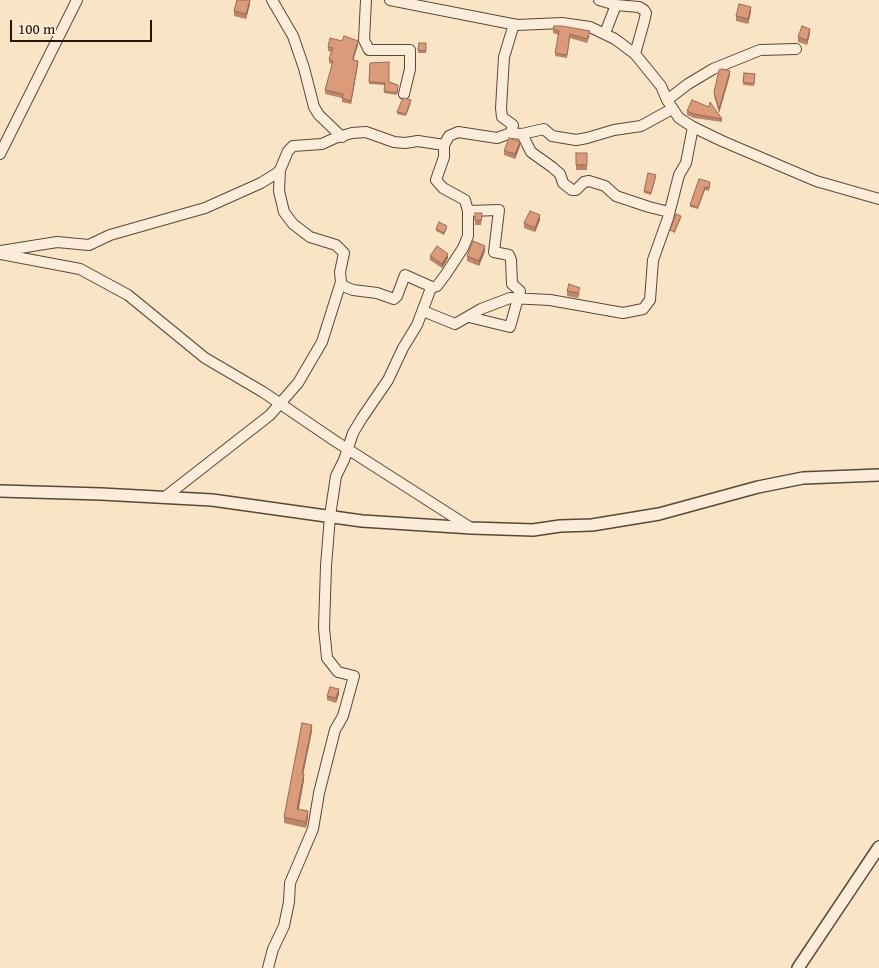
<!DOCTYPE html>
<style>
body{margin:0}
#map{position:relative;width:879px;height:968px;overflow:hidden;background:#f9e4c6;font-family:"Gentium Book Plus",serif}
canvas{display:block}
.scale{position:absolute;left:10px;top:20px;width:142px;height:22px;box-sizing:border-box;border:2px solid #241504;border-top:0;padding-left:6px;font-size:15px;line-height:18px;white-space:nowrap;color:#241504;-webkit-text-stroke:4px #fbedda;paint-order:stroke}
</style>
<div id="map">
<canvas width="879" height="968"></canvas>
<div class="scale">100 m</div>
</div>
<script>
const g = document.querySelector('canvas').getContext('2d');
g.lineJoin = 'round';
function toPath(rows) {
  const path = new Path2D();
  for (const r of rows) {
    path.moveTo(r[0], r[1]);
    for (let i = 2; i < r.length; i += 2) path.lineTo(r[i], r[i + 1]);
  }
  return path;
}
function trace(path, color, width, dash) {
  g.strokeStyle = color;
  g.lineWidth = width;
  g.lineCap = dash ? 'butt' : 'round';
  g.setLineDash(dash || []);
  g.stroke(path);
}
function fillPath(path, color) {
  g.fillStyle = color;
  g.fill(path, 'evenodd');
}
const minor = toPath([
 [272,0,293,36,304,68,314,107,319,115,342,137],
 [366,0,364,40,369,50,410,50,410,69,404,94],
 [390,0,517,25,562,23,590,27,615,39,635,54,661,86,667,100,679,118,693,127,722,141,816,181,879,199],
 [599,0,616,5,639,7,644,10,646,13,644,22,635,54],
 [605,33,616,5],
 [667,100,688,84,713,69,760,50,796,49],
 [511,133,513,125,502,117,501,108,504,57,514,24],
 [522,134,531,152,552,167,560,174,563,183,572,190,576,190,584,182,589,181,605,186,616,196,649,207,669,212],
 [0,154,77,0],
 [280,170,279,191,284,212,293,224,310,237,336,245,344,253,340,272,341,282,343,286,353,290,377,293,394,299,397,296,405,275,432,287],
 [468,211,499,210,494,252,509,255,511,260,512,284,520,291,510,327,469,317],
 [1,251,57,242,89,245,110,235,205,208,261,183,277,173,280,170,288,151,293,146,322,144,335,138,352,133,366,132,394,142,405,143,418,141,444,145],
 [0,254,80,269,128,295,205,358,263,392,335,441,471,528],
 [423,311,455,324,481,309,510,298,550,300,623,313,643,309,650,300,653,260,668,218,679,175,686,163,693,127],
 [165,497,270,415,298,383,322,342,341,282],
 [268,968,273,949,284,926,289,902,290,883,313,829,319,793,335,730,343,716,354,676,338,672,327,658,324,628,326,566,330,516,336,476,344,460,353,433,362,418,388,380,403,348,417,325,431,288,437,286,446,274,463,248,468,236,468,211,465,200,443,188,436,180,444,157,444,145,449,136,458,132,497,138,511,133,522,134,544,129,552,136,576,140,587,138,614,130,641,126,672,109]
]);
const tertiary = toPath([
 [0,491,101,494,212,500,362,521,472,528,533,530,560,526,592,525,659,514,758,487,803,478,879,475],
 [798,968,879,847]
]);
const wall = toPath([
 [250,4,246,19,234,16,234,11],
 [751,12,748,24,736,21,736,16],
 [553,29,590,35,587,43,570,38,567,58,555,56,559,35,553,33],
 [810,33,807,45,798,42,798,37],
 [419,43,426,43,426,53,418,53],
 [358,45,353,60,358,64,351,104,342,102,342,98,325,94,325,90,332,64,329,63,329,59,331,52,328,51,328,47],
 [370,63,389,82,398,88,397,95,384,93,385,85,369,84],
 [744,73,755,74,754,86,743,85],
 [730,75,719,113,714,96,714,92],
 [411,103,406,116,397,114,397,112],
 [709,107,722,119,722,122,694,118,687,115,687,111],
 [520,146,515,159,504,155,504,151],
 [576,153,587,153,587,170,576,170],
 [656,177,651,195,644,193,644,191],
 [699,179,710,184,709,191,705,190,698,209,690,207,690,205],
 [475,213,482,217,481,225,475,225],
 [540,220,535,232,524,228,524,223],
 [447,228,444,235,436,231,436,229],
 [485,251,479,266,467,261,467,256],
 [430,256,448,258,442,268,430,260],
 [567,291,580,293,578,298,567,296],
 [339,694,336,703,327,700,327,696],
 [312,731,303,774,304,780,299,809,308,817,306,828,284,823,284,817]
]);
const shadedWall = toPath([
 [250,0,250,4,246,19,246,14],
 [751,7,751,12,748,24,748,19],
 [810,29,810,33,807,45,807,40],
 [358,41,358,45,353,61,353,57],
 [358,61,358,64,351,104,351,101],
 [730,71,730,75,719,113,719,109],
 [520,142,520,146,515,159,515,154],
 [540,215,540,220,535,232,535,228],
 [681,216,681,218,674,234,674,232],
 [485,246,485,251,479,266,479,261],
 [448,254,448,258,442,268,442,264],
 [339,689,339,694,336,703,336,698],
 [312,725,312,731,302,780,302,774],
 [304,774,304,780,297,815,297,809],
 [308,811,308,817,306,828,306,822]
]);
const building = toPath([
 [237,0,250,0,246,14,234,11,237,0],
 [739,4,751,7,748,19,736,16,739,4],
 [554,26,562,26,590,31,587,39,570,34,567,55,555,53,559,31,553,29,554,26],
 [802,26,810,29,807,40,798,37,802,26],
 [344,36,358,41,353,57,353,60,358,61,351,101,342,98,343,94,325,90,333,61,329,59,333,48,328,47,330,38,342,41,344,36],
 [419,43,426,43,426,51,418,50,419,43],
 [389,62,389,82,398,85,397,93,384,91,385,83,369,82,370,63,389,62],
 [722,69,730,71,719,109,714,92,719,70,722,69],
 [744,73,755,74,754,84,743,82,744,73],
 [403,98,411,100,406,114,397,112,403,98],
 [692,100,709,107,710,102,722,119,694,114,687,111,692,100],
 [509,138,520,142,515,154,504,151,509,138],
 [576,153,587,153,587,165,576,165,576,153],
 [648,173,656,175,651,193,644,191,648,173],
 [699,179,710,182,709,188,705,187,698,207,690,205,699,179],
 [530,211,540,215,535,228,524,223,530,211],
 [475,213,482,213,481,221,475,220,475,213],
 [676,214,681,216,674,232,670,230,676,214],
 [439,222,447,226,444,233,436,229,439,222],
 [473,241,485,246,479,261,467,256,473,241],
 [437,246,448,254,442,264,430,256,437,246],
 [569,284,580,288,578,293,567,291,569,284],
 [330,687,339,689,336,698,327,696,330,687],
 [302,723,312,725,302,774,304,774,297,809,308,811,306,822,284,817,302,723]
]);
trace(minor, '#594934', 12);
trace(tertiary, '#594934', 14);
trace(minor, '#fbedda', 10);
trace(tertiary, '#fbedda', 11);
fillPath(wall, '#bc8569');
fillPath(shadedWall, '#996c55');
fillPath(building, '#db9b7a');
trace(building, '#996c55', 1);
</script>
